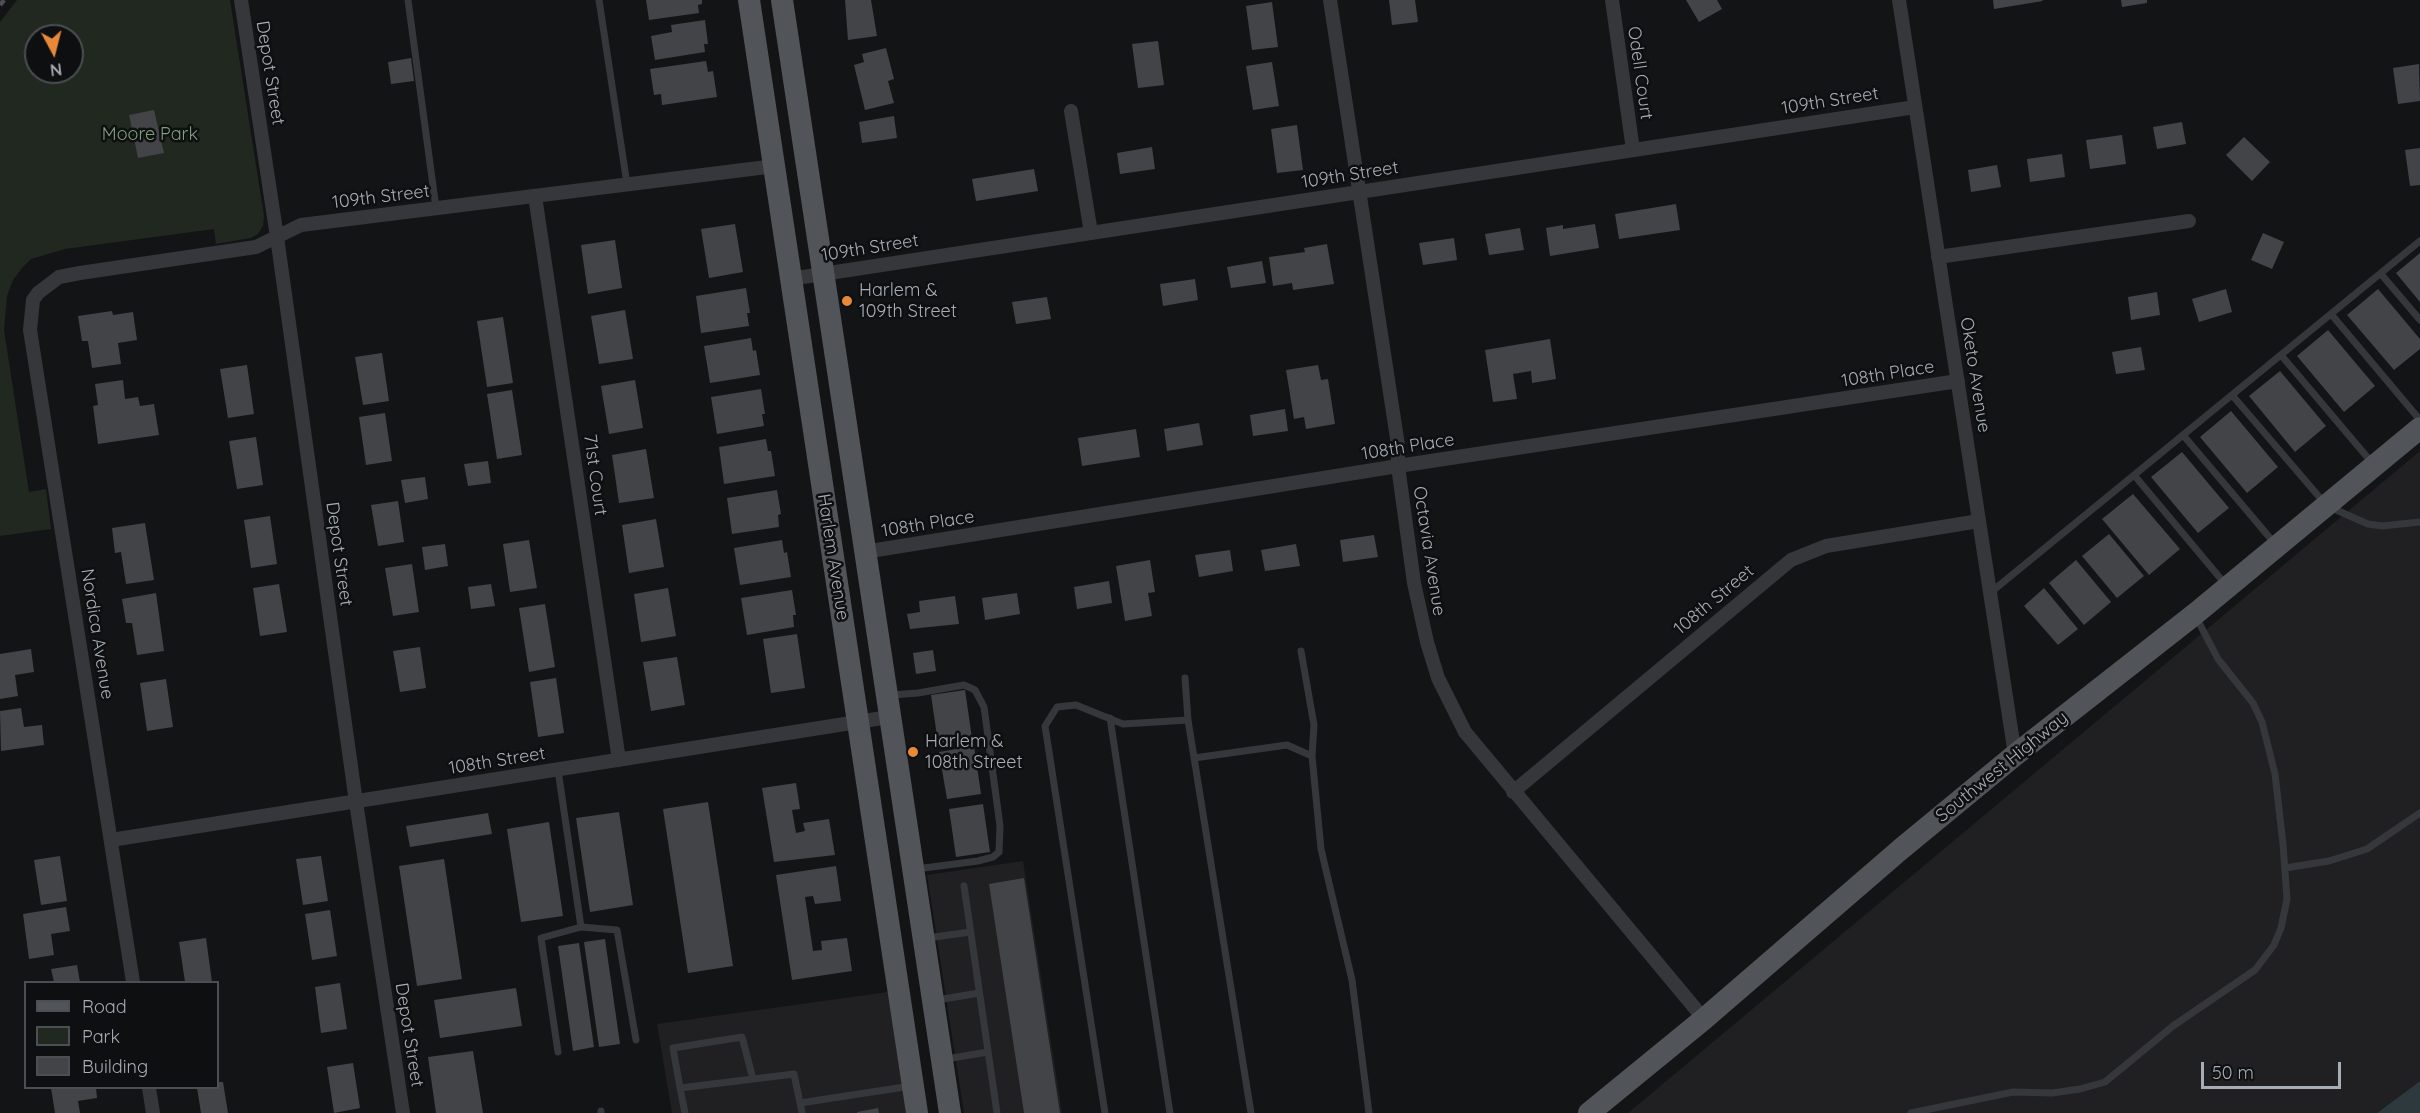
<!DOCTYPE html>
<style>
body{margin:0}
#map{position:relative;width:2420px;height:1113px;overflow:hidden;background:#131415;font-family:Quicksand,sans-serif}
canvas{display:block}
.legend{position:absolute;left:24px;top:981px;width:195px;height:108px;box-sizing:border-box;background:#0e0f10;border:2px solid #4b4e52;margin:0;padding:8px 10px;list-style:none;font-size:18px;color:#a6adb5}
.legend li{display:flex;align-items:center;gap:12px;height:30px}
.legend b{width:30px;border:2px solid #4b4e52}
.north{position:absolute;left:24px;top:24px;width:60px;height:60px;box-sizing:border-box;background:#0e0f10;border:2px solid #4b4e52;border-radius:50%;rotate:173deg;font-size:16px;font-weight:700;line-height:24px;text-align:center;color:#a6adb5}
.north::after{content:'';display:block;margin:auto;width:21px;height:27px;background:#e88939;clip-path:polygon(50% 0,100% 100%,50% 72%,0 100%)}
.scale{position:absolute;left:2201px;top:1062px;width:140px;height:27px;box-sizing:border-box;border:3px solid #a6adb5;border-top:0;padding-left:8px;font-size:18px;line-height:21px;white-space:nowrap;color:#a6adb5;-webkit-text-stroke:4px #0e0f10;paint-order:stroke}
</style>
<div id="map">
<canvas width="2420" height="1113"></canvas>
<ul class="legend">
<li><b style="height:8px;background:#515459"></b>Road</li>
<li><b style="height:16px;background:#202820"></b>Park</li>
<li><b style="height:16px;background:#424448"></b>Building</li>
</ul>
<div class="north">N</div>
<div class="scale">50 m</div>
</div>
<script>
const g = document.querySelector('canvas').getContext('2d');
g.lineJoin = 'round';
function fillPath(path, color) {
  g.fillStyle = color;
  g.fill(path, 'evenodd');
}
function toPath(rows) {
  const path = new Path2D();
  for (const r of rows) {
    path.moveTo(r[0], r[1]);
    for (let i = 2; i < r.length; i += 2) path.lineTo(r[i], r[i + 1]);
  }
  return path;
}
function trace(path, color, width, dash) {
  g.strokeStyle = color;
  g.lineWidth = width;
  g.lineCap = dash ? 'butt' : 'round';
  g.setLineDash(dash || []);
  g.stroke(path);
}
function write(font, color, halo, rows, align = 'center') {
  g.font = font + ' Quicksand,sans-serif';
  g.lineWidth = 5;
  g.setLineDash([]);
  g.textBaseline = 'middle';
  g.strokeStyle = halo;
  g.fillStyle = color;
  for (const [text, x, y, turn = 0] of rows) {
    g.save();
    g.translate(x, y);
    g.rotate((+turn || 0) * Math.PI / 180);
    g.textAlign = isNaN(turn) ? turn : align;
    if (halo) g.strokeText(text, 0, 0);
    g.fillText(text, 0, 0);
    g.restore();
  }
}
const built = toPath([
 [2420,451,2420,1081,2377,1113,1628,1113],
 [1023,861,1062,1113,964,1113,927,875],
 [888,992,906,1113,672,1113,657,1024]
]);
const green = toPath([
 [17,0,230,0,264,216,263,226,258,234,251,238,216,244,214,229,65,249,31,259,22,268,13,280,7,296,4,330,29,492,46,489,51,529,0,536,0,22],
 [36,36,72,36,72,72,36,72]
]);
const water = toPath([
 [2420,1081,2420,1113,2377,1113]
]);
const building = toPath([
 [646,0,702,0,702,4,698,5,699,13,649,20],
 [845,0,871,0,877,36,848,40],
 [1389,0,1415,0,1418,22,1392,25],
 [1686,0,1717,0,1722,9,1699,22],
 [1993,0,2042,0,2043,1,1994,9],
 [2121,0,2147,0,2147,3,2122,7],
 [1272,2,1278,47,1252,50,1246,6],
 [705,20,708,44,704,44,705,52,655,60,651,36,672,32,671,25],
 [1158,41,1164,85,1138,88,1132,44],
 [886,48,894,79,888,81,894,103,865,110,854,65,864,62,862,54],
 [411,58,414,81,391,84,388,62],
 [706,61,708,72,713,71,717,97,662,105,661,94,654,95,650,69],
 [1272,62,1279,106,1253,110,1246,66],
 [2419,64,2420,101,2398,104,2393,68],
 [154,110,164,153,138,158,129,115],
 [894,116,897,138,862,143,859,122],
 [2182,122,2186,144,2157,149,2153,127],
 [1297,125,1303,170,1277,173,1271,129],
 [2122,135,2126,164,2090,169,2086,140],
 [2244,137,2270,162,2252,181,2226,155],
 [1152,147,1155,169,1120,174,1117,153],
 [2420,148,2420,185,2410,186,2405,150],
 [2062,154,2065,177,2030,182,2027,159],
 [1997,165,2001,187,1971,192,1968,170],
 [1034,169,1038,191,976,201,972,179],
 [1676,204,1680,230,1619,239,1615,214],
 [735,224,743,272,709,278,701,229],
 [1595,224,1599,248,1550,256,1546,228,1563,225,1563,229],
 [1520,228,1524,250,1489,255,1485,234],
 [2263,233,2284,242,2272,269,2251,260],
 [1454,238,1457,260,1423,265,1419,243],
 [615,240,622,288,588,294,581,245],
 [1327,244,1334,284,1293,290,1292,283,1273,286,1269,257,1305,252,1304,248],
 [2420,253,2420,302,2396,273],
 [1262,261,1266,283,1231,288,1227,267],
 [1195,279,1198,300,1163,306,1160,284],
 [746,288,750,313,747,313,749,326,701,333,696,296],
 [2226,289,2232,312,2199,322,2192,299],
 [2378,289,2420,339,2420,349,2394,370,2347,315],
 [2157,292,2160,315,2131,320,2128,297],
 [1047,297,1051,319,1016,324,1012,302],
 [625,310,633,359,599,364,591,316],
 [112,311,113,315,133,312,137,340,118,343,121,364,92,368,88,341,82,341,78,316],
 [503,317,513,383,487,387,477,321],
 [2328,330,2375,386,2344,412,2297,356],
 [751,338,753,351,756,350,760,375,710,383,704,346],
 [1550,339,1556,379,1532,383,1531,371,1513,374,1517,399,1493,402,1485,350],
 [2141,347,2145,370,2116,374,2112,352],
 [382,353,389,401,363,405,355,357],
 [247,365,254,414,228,418,220,369],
 [1318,365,1321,380,1328,379,1335,424,1306,429,1304,417,1294,419,1286,370],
 [2280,371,2326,426,2295,452,2249,396],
 [123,380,125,399,138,397,140,406,154,404,159,435,98,444,93,406,98,405,95,384],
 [635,380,643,428,609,434,601,386],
 [761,389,765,414,762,414,764,426,717,434,711,397],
 [512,390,522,455,497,459,487,394],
 [1285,409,1288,431,1253,436,1250,415],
 [2231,411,2278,467,2247,493,2200,437],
 [385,413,392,461,366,465,359,417],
 [1199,423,1203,445,1167,451,1164,429],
 [1136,429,1140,457,1082,466,1078,438],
 [256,437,263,485,237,489,229,441],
 [766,439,768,451,771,451,775,476,724,484,719,447],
 [646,449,654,498,619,503,612,455],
 [2182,452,2229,508,2198,533,2151,477],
 [488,461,491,483,468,486,464,464],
 [425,477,428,499,405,503,401,480],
 [777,490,781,514,778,515,779,527,732,534,727,498],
 [2133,494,2180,549,2149,575,2102,519],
 [398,501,404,542,378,546,371,505],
 [270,516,277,564,251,568,244,520],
 [656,519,664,567,629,573,622,525],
 [145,523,154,580,126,584,121,552,115,553,112,528],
 [2109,534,2144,576,2117,598,2082,556],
 [1374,535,1378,557,1343,562,1340,540],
 [529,540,537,588,510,592,503,544],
 [782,540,784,553,787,552,791,577,740,585,734,548],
 [445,544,448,566,425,570,422,547],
 [1296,544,1300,566,1265,571,1261,550],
 [1230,550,1233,571,1199,577,1195,555],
 [1150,560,1155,592,1148,593,1152,616,1125,621,1116,566],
 [2076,560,2111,602,2084,625,2049,583],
 [412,564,419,612,393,616,385,568],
 [1109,581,1112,603,1077,609,1074,587],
 [279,584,287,632,260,636,253,588],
 [491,584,495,606,471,609,468,587],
 [668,588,676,636,641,642,634,594],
 [2044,588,2078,629,2058,645,2024,606],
 [792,590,796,615,793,615,794,627,747,635,741,598],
 [156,593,164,651,137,655,132,623,126,623,122,599],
 [1017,593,1020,614,985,620,982,598],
 [955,596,959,624,910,629,907,614,920,612,919,601],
 [545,604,555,667,529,672,519,608],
 [797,634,805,688,771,693,763,639],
 [420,647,426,688,400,692,393,651],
 [31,649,34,672,15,675,18,696,0,699,0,654],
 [933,650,936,671,916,674,913,653],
 [677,657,685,705,651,711,643,662],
 [556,678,564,733,538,737,530,682],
 [166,679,173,727,147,731,140,683],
 [965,690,972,738,938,743,931,695],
 [21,708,24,727,42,725,44,745,1,751,0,711],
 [974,746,981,794,947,799,939,752],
 [796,783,800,809,792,810,796,833,805,831,803,823,829,819,835,855,774,862,762,788],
 [708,802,733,966,688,973,663,809],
 [983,804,990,852,956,857,949,809],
 [619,812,633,905,590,912,576,818],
 [488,813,492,834,410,847,406,826],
 [549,822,563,916,521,922,507,829],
 [60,856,67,901,41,905,34,860],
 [321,856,328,901,303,905,296,859],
 [444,859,462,979,417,986,399,866],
 [836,866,841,901,815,904,813,896,805,897,813,951,822,950,821,941,847,938,852,971,792,980,776,875],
 [1024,878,1060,1113,1024,1113,989,884],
 [66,907,70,931,51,934,54,955,29,959,23,914],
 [330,910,337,956,312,960,305,914],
 [206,938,212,982,185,982,179,942],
 [605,939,620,1044,599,1047,584,942],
 [579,943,594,1047,573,1051,558,946],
 [77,965,80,982,54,982,51,969],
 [340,983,347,1029,321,1033,315,987],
 [516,988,522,1026,440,1038,434,1000],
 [473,1051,483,1113,436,1113,428,1057],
 [353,1063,360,1108,334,1113,327,1067],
 [218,1082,223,1082,228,1113,201,1113,197,1088,218,1088],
 [51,1088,96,1088,97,1098,78,1101,80,1113,55,1113],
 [878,1108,879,1113,857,1113,857,1112]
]);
const lane = toPath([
 [408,0,436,208],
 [599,0,627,184],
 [2381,274,2420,320],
 [2331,314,2420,420],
 [2281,355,2373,464],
 [2232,395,2327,506,2368,524,2382,526,2420,522],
 [2183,435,2276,545],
 [2134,475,2226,585],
 [1990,593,2420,241],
 [1301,651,1314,725,1312,756,1321,849,1352,980,1369,1113],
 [1185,678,1188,720,1251,1113],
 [891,695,918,693,964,685,975,690,984,707,1000,826,999,852,993,857,978,861,916,869],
 [1110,718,1170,1113],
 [1194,758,1287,745,1312,756],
 [558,770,581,927],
 [2285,868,2329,861,2367,849,2420,813],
 [964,886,997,1113],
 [928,938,970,932],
 [937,1000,979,993],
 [558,1052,541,938,581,927,617,930,636,1040],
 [946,1059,988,1052],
 [753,1079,742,1037,673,1048,680,1088,794,1074,800,1103,911,1086],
 [680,1088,685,1113],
 [800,1103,802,1113],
 [601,1111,601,1113],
 [1105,1113,1045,726,1057,707,1076,705,1123,724,1188,720],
 [1911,1113,2013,1092,2052,1093,2080,1089,2105,1082,2173,1026,2255,970,2274,945,2281,928,2287,899,2283,844,2275,774,2262,722,2253,703,2218,659,2196,617]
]);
const street = toPath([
 [241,0,277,237,356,802,403,1113],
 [1330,0,1398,445,1398,466,1414,583,1427,642,1438,678,1465,732,1704,1019],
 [1612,0,1633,150],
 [1899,0,2015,755],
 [1071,111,1091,233],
 [535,196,619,760],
 [1938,257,2189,221],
 [790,279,1915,107],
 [864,552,1398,466,1958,381],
 [1513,792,1791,560,1826,546,1979,521],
 [111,840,889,717],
 [133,982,30,330,33,300,38,293,59,277,80,273,256,247,301,225,775,166],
 [149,1088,153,1113]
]);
const primary = toPath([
 [749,0,917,1113],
 [782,0,950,1113],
 [1589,1113,1704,1019,1901,849,2015,755,2195,614,2420,428]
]);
const rail = toPath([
 [0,5,4,0]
]);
const markers = [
 [847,301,6,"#e88939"],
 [913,752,6,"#e88939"]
];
const streetNames = [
 ["Depot Street",270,73,81],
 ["Odell Court",1640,73,82],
 ["109th Street",1830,101,-9],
 ["109th Street",1350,175,-9],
 ["109th Street",381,197,-7],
 ["109th Street",870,248,-9],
 ["108th Place",1888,374,-9],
 ["Oketo Avenue",1975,375,81],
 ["108th Place",1408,447,-9],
 ["71st Court",595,475,82],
 ["108th Place",928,524,-9],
 ["Octavia Avenue",1429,551,81],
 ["Depot Street",339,554,82],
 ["Harlem Avenue",833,557,81],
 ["108th Street",1714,600,-40],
 ["Nordica Avenue",97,634,81],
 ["108th Street",497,761,-9],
 ["Southwest Highway",2002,767,-39],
 ["Depot Street",409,1035,81]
];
const parkNames = [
 ["Moore Park",150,135]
];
const poiNames = [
 ["Harlem &",859,291],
 ["109th Street",859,312],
 ["Harlem &",925,742],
 ["108th Street",925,763]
];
fillPath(built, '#202022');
fillPath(green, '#202820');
fillPath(water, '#2d393d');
fillPath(building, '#424448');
trace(lane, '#35373a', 7);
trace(street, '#35373a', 14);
trace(primary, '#515459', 22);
trace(rail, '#4c4f53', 4.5, [8, 6]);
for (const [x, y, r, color] of markers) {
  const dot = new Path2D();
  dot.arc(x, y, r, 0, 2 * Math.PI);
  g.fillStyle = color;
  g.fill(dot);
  trace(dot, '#0e0f10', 2);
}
write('18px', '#a6adb5', '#0e0f10', streetNames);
write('18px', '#829f7e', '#0e0f10', parkNames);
write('18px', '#a6adb5', '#0e0f10', poiNames, 'left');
</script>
